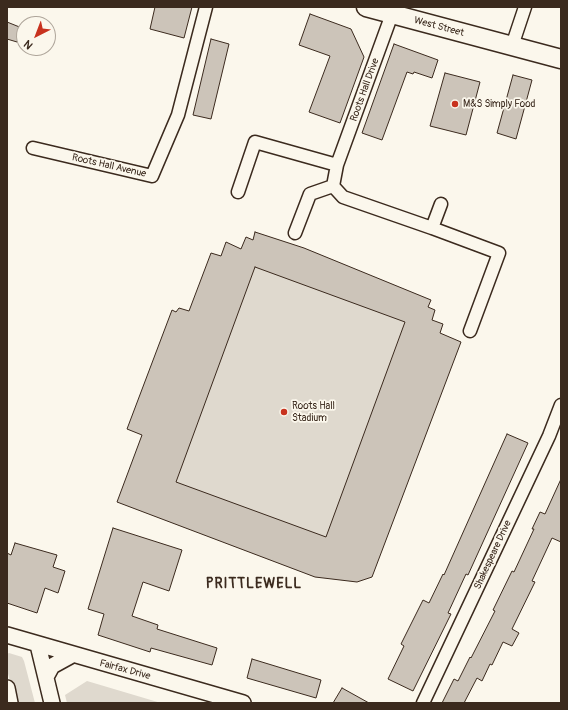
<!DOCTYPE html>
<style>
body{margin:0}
#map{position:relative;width:568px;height:710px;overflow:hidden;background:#fbf7ec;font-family:Pangolin,sans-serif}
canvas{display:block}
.frame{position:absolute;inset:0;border:8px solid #3b2a1e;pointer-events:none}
.north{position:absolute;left:16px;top:16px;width:40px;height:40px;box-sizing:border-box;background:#fbf7ec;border:1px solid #aea59a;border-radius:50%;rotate:222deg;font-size:11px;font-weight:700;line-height:16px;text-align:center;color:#3b2a1e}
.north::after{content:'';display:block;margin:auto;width:14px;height:18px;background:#c8321e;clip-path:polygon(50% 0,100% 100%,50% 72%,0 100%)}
</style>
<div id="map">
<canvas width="568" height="710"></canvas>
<div class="frame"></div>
<div class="north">N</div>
</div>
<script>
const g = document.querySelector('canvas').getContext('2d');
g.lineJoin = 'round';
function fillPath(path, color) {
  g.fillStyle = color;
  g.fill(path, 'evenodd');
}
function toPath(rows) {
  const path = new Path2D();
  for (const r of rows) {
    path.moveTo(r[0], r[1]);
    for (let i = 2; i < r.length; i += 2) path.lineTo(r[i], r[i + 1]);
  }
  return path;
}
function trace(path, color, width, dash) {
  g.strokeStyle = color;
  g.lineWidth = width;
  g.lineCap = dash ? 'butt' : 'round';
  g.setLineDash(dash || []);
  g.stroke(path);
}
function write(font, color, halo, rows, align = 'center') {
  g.font = font + ' Pangolin,sans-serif';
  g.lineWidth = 3.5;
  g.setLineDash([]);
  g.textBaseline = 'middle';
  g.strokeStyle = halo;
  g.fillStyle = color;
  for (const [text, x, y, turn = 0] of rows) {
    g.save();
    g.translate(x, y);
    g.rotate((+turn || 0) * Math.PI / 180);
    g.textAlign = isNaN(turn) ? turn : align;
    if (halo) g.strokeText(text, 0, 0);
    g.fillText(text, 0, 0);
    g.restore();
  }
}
const green = toPath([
 [255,232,304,248,431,300,428,307,435,310,432,320,443,324,440,333,461,342,372,577,357,582,315,577,117,502,142,435,127,429,172,310,176,312,179,308,189,311,211,253,221,256,226,242,241,249,246,237,253,240],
 [9,653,22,657,24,661,35,703,16,703,7,670,7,654],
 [87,681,161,703,67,703,65,695]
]);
const building = toPath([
 [155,7,192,7,184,38,150,29,155,7],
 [310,14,351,29,364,57,340,123,309,112,330,56,299,45,310,14],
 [7,22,22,28,17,42,7,39,7,22],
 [211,39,229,44,211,119,193,115,211,39],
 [394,44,438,60,432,78,414,72,413,74,407,72,382,140,362,133,394,44],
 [445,73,480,82,466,135,430,126,445,73],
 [513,75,532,80,516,139,497,133,513,75],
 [255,232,304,248,431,300,428,307,435,310,432,320,443,324,440,333,461,342,372,577,357,582,315,577,117,502,142,435,127,429,172,310,176,312,179,308,189,311,211,253,221,256,226,242,241,249,246,237,253,240,255,232],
 [255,267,405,322,326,537,176,482,255,267],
 [507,434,528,443,468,575,466,574,448,613,451,614,413,691,388,679,404,646,401,644,423,600,429,603,443,574,444,575,507,434],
 [561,479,561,542,552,538,532,581,535,582,512,629,519,633,512,646,503,642,492,665,490,664,482,681,477,678,464,703,442,703,454,679,458,681,470,657,471,658,495,611,493,610,512,571,514,572,534,529,532,529,540,512,545,514,561,479],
 [113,528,182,550,169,591,143,582,132,616,158,625,157,629,217,648,212,665,151,648,150,652,98,635,104,614,88,609,113,528],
 [15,543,57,555,53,567,65,571,58,593,45,588,37,613,7,603,7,553,11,555,15,543],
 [252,659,321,680,316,698,247,678,252,659],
 [342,688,369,703,333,703,342,688]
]);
const minor = toPath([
 [392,14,337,165,333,186,343,197,432,228,441,204],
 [512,46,525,7],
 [33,148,152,176,178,115,206,7],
 [238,192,255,142,337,165],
 [432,228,499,253,470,331],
 [295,233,310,194,333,186],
 [423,703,549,436,561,405]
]);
const tertiary = toPath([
 [7,635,243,703],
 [38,645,52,703],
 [46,677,52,666,72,655],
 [7,688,10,703]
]);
const secondary = toPath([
 [366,7,561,59]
]);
const markers = [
 [455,104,4,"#c8321e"],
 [284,412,4,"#c8321e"]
];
const streetNames = [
 ["West Street",439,27,15],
 ["Roots Hall Drive",365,90,-70],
 ["Roots Hall Avenue",109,166,13],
 ["Shakespeare Drive",493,555,-65],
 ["Fairfax Drive",125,670,15]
];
const poiNames = [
 ["M&S Simply Food",463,104],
 ["Roots Hall",292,406],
 ["Stadium",292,418]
];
const districtNames = [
 ["PRITTLEWELL",254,584]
];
fillPath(green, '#dfd9ce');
fillPath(building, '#ccc4b9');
trace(building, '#3b2a1e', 1);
trace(minor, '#3b2a1e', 15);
trace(tertiary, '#3b2a1e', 18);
trace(secondary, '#3b2a1e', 21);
trace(minor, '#fbf7ec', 12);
trace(tertiary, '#fbf7ec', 15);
trace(secondary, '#fbf7ec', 18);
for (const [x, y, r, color] of markers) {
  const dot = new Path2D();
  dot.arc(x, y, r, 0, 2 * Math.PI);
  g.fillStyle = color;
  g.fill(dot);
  trace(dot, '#fbf7ec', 1.5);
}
write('10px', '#3b2a1e', '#fbf7ec', streetNames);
write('10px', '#3b2a1e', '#fbf7ec', poiNames, 'left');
g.letterSpacing = '1px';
write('bold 14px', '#3b2a1e', '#fbf7ec', districtNames);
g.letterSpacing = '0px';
</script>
